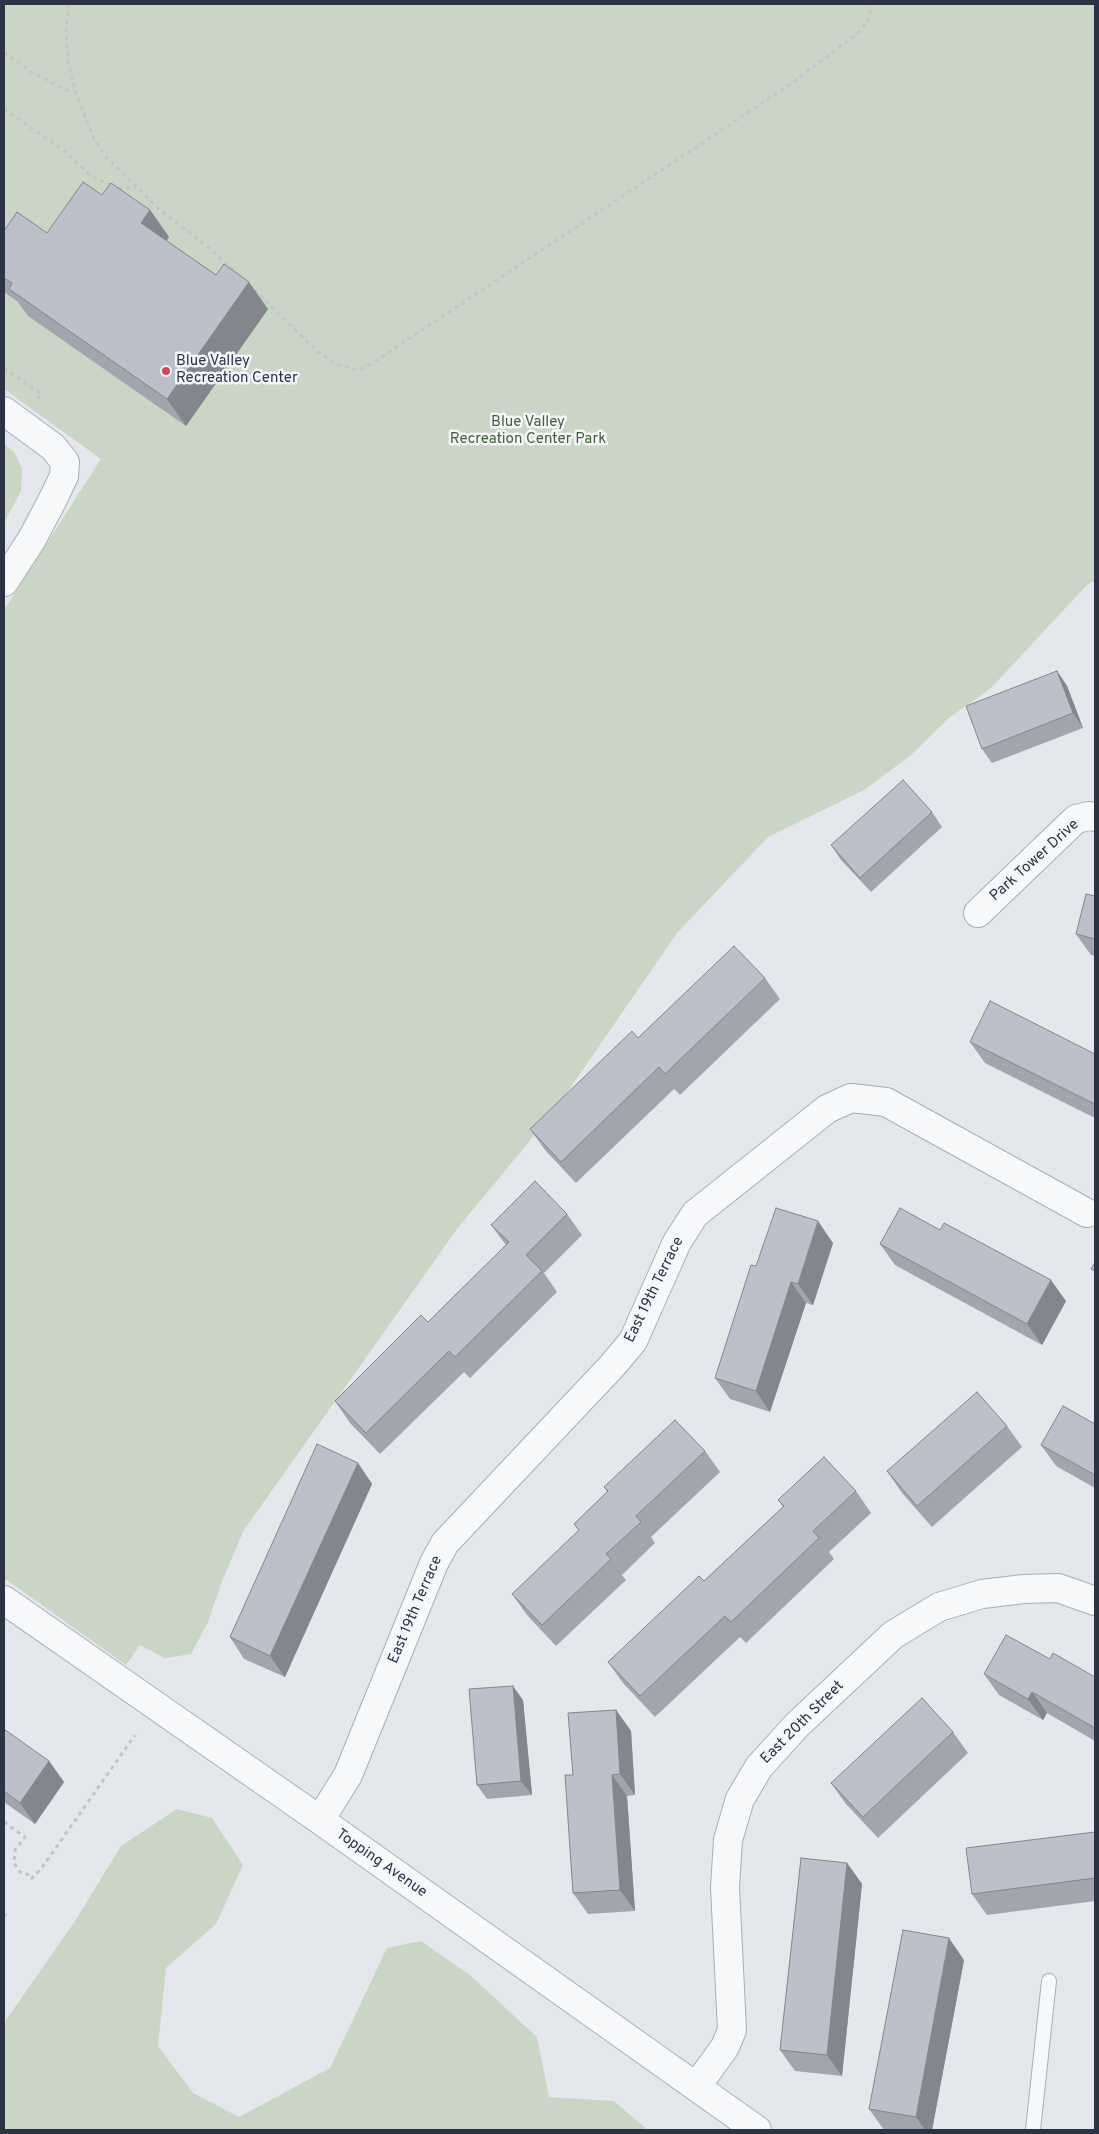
<!DOCTYPE html>
<style>
body{margin:0}
#map{position:relative;width:1099px;height:2134px;overflow:hidden;background:#e4e7ec;font-family:Overpass,sans-serif}
canvas{display:block}
.frame{position:absolute;inset:0;border:5px solid #2b3445;pointer-events:none}
</style>
<div id="map">
<canvas width="1099" height="2134"></canvas>
<div class="frame"></div>
</div>
<script>
const g = document.querySelector('canvas').getContext('2d');
g.lineJoin = 'round';
function fillPath(path, color) {
  g.fillStyle = color;
  g.fill(path, 'evenodd');
}
function toPath(rows) {
  const path = new Path2D();
  for (const r of rows) {
    path.moveTo(r[0], r[1]);
    for (let i = 2; i < r.length; i += 2) path.lineTo(r[i], r[i + 1]);
  }
  return path;
}
function trace(path, color, width, dash) {
  g.strokeStyle = color;
  g.lineWidth = width;
  g.lineCap = dash ? 'butt' : 'round';
  g.setLineDash(dash || []);
  g.stroke(path);
}
function write(font, color, halo, rows, align = 'center') {
  g.font = font + ' Overpass,sans-serif';
  g.lineWidth = 5;
  g.setLineDash([]);
  g.textBaseline = 'middle';
  g.strokeStyle = halo;
  g.fillStyle = color;
  for (const [text, x, y, turn = 0] of rows) {
    g.save();
    g.translate(x, y);
    g.rotate((+turn || 0) * Math.PI / 180);
    g.textAlign = isNaN(turn) ? turn : align;
    if (halo) g.strokeText(text, 0, 0);
    g.fillText(text, 0, 0);
    g.restore();
  }
}
const green = toPath([
 [4,4,1095,4,1095,581,1088,584,990,689,950,717,910,756,864,790,768,837,677,933,555,1110,457,1229,244,1530,222,1581,208,1622,191,1654,165,1658,140,1645,126,1665,4,1578,4,610,101,459,4,389],
 [4,444,14,452,22,468,21,491,4,523],
 [177,1809,212,1818,243,1865,216,1924,166,1968,158,2046,193,2093,239,2117,330,2068,387,1948,421,1941,471,1976,537,2037,549,2097,614,2101,648,2130,4,2130,4,2023,75,1921,121,1846]
]);
const path = toPath([
 [69,4,66,30,68,59,75,91,95,141,107,158,160,210,208,247,239,275],
 [4,52,33,73,66,90,75,91],
 [4,109,66,152,90,175,112,186],
 [118,189,136,187],
 [254,290,318,352,336,364,353,369,365,368,789,85,857,34,868,21,871,9,869,4],
 [4,368,41,394,38,399],
 [4,1822,25,1837,15,1850,14,1863,20,1872,33,1876],
 [31,1879,41,1869,135,1735],
 [4,1916,6,1914]
]);
const lane = toPath([
 [1033,2130,1049,1981]
]);
const street = toPath([
 [4,411,53,447,65,462,64,476,52,501,32,539,4,582],
 [978,913,1076,819,1089,816,1095,817],
 [4,1600,320,1820,757,2130],
 [320,1820,348,1775,434,1563,445,1543,612,1366,633,1341,677,1242,695,1214,827,1109,851,1098,886,1102,1087,1213],
 [696,2087,725,2047,732,2030,725,1887,728,1840,740,1799,759,1767,797,1725,893,1635,939,1607,982,1594,1024,1589,1058,1588,1095,1601]
]);
const wall = toPath([
 [102,195,150,210,169,237,167,241,216,275,268,309,186,426,28,316,17,301,4,292,4,231,47,233],
 [1057,671,1067,686,1083,728,992,763,982,749],
 [932,812,942,827,871,892,841,860,831,845],
 [1095,896,1095,956,1091,955,1076,934],
 [765,978,780,999,680,1095,674,1089,576,1183,545,1150,530,1129,638,1038],
 [970,1042,1095,1054,1095,1118,985,1063],
 [567,1214,582,1235,544,1273,557,1292,470,1378,464,1372,380,1454,350,1423,335,1401,428,1322,506,1245,491,1225],
 [940,1230,1066,1301,1042,1345,895,1265,880,1244],
 [833,1243,813,1305,806,1303,770,1412,730,1399,715,1378,756,1266],
 [1095,1424,1095,1488,1056,1466,1041,1445],
 [1007,1426,1022,1447,932,1527,902,1493,887,1471],
 [705,1451,720,1472,651,1537,655,1543,622,1575,626,1580,556,1646,527,1615,512,1594,579,1531,574,1524,607,1492,604,1487],
 [358,1463,372,1484,285,1677,244,1659,230,1637],
 [856,1491,871,1513,829,1552,834,1559,746,1643,740,1637,655,1717,623,1683,608,1662,704,1581,783,1507,778,1500],
 [1050,1659,1095,1677,1095,1741,1047,1713,1043,1720,999,1695,984,1674],
 [523,1700,532,1795,487,1799,477,1785],
 [616,1710,631,1731,635,1795,627,1796,635,1911,588,1914,573,1893,573,1775],
 [4,1729,49,1761,64,1782,35,1824,4,1802],
 [953,1732,968,1753,878,1838,846,1804,831,1783],
 [1095,1832,1095,1901,987,1915,972,1894],
 [847,1863,862,1884,842,2076,795,2071,780,2050],
 [964,1960,932,2130,884,2130,869,2109]
]);
const shadedWall = toPath([
 [150,210,169,237,160,250,141,223],
 [249,282,268,309,186,426,167,399],
 [1057,671,1067,686,1083,728,1073,713],
 [818,1221,833,1243,813,1305,798,1284],
 [1051,1280,1066,1301,1042,1345,1027,1324],
 [791,1282,806,1303,770,1412,756,1391],
 [358,1463,372,1484,285,1677,270,1656],
 [513,1686,523,1700,532,1795,521,1781],
 [1032,1692,1047,1713,1043,1720,1028,1699],
 [616,1710,631,1731,635,1795,620,1774],
 [49,1761,64,1782,35,1824,20,1803],
 [612,1775,627,1796,635,1911,620,1890],
 [847,1863,862,1884,842,2076,827,2055],
 [949,1938,964,1960,932,2130,925,2130,916,2117]
]);
const building = toPath([
 [83,182,102,195,111,183,150,210,141,223,216,275,224,264,249,282,167,399,9,289,12,283,4,278,4,231,17,212,47,233,83,182],
 [1057,671,1073,713,982,749,966,706,1057,671],
 [903,780,932,812,860,878,831,845,903,780],
 [1086,894,1095,896,1095,939,1076,934,1086,894],
 [734,946,765,978,665,1074,659,1067,561,1162,530,1129,632,1031,638,1038,734,946],
 [990,1001,1095,1054,1095,1104,970,1042,990,1001],
 [535,1181,567,1214,526,1255,542,1271,455,1357,449,1351,366,1433,335,1401,421,1315,428,1322,509,1242,491,1225,535,1181],
 [776,1208,818,1221,798,1284,791,1282,756,1391,715,1378,751,1265,756,1266,776,1208],
 [900,1208,940,1230,944,1223,1051,1280,1027,1324,880,1244,900,1208],
 [1095,1262,1095,1271,1091,1269,1095,1262],
 [977,1392,1007,1426,917,1506,887,1471,977,1392],
 [1063,1406,1095,1424,1095,1475,1041,1445,1063,1406],
 [675,1420,705,1451,636,1516,641,1522,606,1554,611,1559,542,1625,512,1594,579,1530,574,1524,608,1491,604,1487,675,1420],
 [317,1444,358,1463,270,1656,230,1637,317,1444],
 [824,1457,856,1491,813,1531,819,1538,731,1622,725,1616,640,1696,608,1662,699,1576,704,1581,784,1506,778,1500,824,1457],
 [1006,1635,1050,1659,1053,1653,1095,1677,1095,1728,1032,1692,1028,1699,984,1674,1006,1635],
 [513,1686,521,1781,477,1785,469,1689,513,1686],
 [922,1698,953,1732,863,1817,831,1783,922,1698],
 [616,1710,620,1774,612,1775,620,1890,573,1893,565,1775,573,1775,568,1713,616,1710],
 [4,1729,49,1761,20,1803,4,1791,4,1729],
 [1095,1832,1095,1878,972,1894,966,1848,1095,1832],
 [801,1858,847,1863,827,2055,780,2050,801,1858],
 [903,1930,949,1938,916,2117,869,2109,903,1930]
]);
const markers = [
 [166,371,5,"#d1495b"]
];
const poiNames = [
 ["Blue Valley",176,362],
 ["Recreation Center",176,379]
];
const parkNames = [
 ["Blue Valley",528,423],
 ["Recreation Center Park",528,440]
];
const streetNames = [
 ["Park Tower Drive",1035,861,-42],
 ["East 19th Terrace",655,1290,-64],
 ["East 19th Terrace",416,1610,-67],
 ["East 20th Street",803,1723,-45],
 ["Topping Avenue",381,1864,35]
];
fillPath(green, '#c9d6c5');
trace(lane, '#a9aeb7', 16);
trace(street, '#a9aeb7', 30);
trace(path, '#c2c5cb', 3, [4, 4]);
trace(lane, '#f7f8fa', 14);
trace(street, '#f7f8fa', 28);
fillPath(wall, '#a1a5ae');
fillPath(shadedWall, '#83868d');
fillPath(building, '#bbc0ca');
trace(building, '#83868d', 1);
for (const [x, y, r, color] of markers) {
  const dot = new Path2D();
  dot.arc(x, y, r, 0, 2 * Math.PI);
  g.fillStyle = color;
  g.fill(dot);
  trace(dot, '#f4f6f9', 2);
}
write('15px', '#2b3445', '#f4f6f9', poiNames, 'left');
write('15px', '#3f6138', '#f4f6f9', parkNames);
write('15px', '#2b3445', '#f4f6f9', streetNames);
</script>
